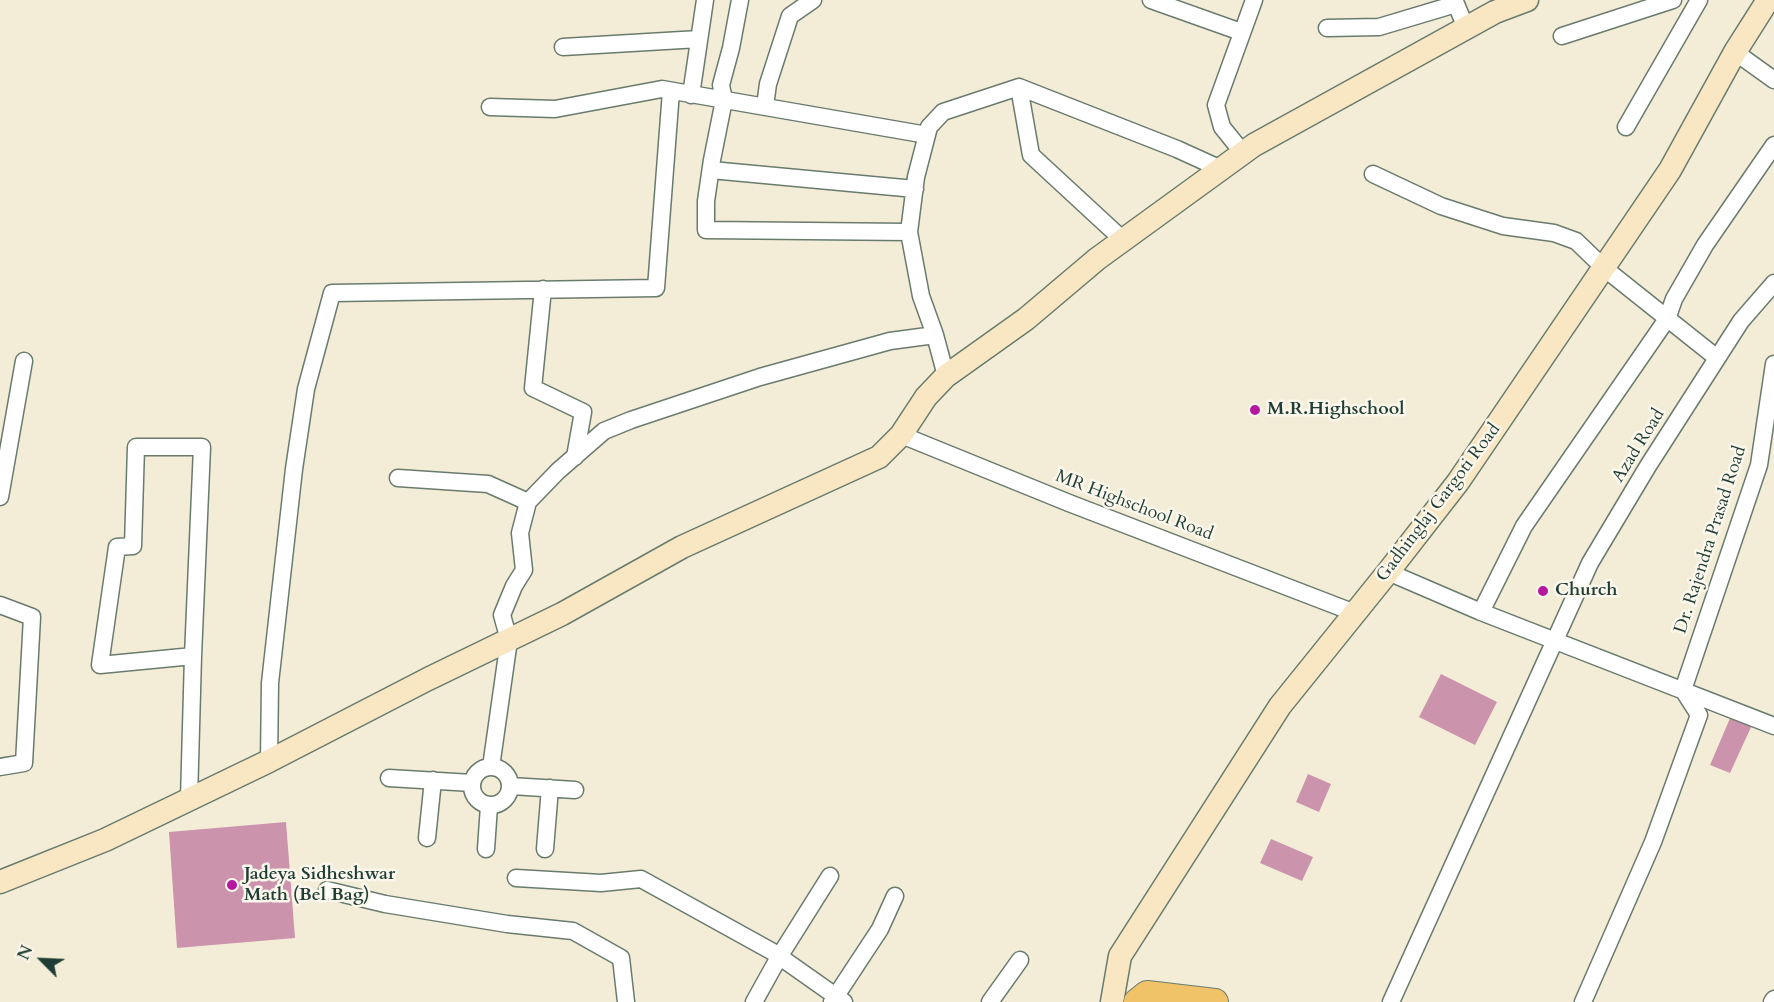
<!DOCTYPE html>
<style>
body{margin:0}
#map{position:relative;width:1774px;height:1002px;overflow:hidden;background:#f3edd7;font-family:Cardo,serif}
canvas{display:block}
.north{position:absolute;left:12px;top:930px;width:60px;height:60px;-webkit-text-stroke:4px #fbf7ec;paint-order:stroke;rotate:294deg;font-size:16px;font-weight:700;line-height:24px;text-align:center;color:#1f3d34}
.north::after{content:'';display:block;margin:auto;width:21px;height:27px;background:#1f3d34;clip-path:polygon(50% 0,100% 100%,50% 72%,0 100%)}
</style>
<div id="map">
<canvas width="1774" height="1002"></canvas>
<div class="north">N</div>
</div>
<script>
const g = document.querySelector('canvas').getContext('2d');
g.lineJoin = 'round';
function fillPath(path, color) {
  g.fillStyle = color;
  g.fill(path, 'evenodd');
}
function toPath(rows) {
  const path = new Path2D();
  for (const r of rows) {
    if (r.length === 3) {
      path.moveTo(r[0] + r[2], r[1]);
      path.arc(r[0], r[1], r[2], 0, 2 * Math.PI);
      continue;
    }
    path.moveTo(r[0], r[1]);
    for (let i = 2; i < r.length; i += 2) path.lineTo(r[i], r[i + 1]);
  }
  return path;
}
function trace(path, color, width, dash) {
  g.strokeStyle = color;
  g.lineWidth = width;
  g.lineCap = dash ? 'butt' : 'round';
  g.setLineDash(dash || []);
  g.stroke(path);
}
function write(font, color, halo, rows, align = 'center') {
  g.font = font + ' Cardo,serif';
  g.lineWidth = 5;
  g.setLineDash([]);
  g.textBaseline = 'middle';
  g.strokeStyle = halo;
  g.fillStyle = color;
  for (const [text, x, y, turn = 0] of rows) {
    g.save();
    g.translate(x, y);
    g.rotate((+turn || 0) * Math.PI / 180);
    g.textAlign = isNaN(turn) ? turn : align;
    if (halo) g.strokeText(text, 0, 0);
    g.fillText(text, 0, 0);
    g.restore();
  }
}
const building = toPath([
 [1441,674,1497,702,1475,745,1419,717],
 [1731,716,1752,725,1730,773,1710,765],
 [1308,774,1331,784,1319,812,1296,802],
 [286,822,295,938,177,948,169,832],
 [1271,839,1313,857,1302,881,1260,863]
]);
const street = toPath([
 [740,0,731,48,721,85,724,100,712,160,706,201,706,230,909,232],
 [1151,0,1241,32],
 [1327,28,1379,27,1456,4,1466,28],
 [1562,36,1673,0],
 [563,47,699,39],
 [1735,52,1774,80],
 [1019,87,1177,149,1221,169],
 [691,95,705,0],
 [765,106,768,84,790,16,813,0],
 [490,107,555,109,662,89,927,135],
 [1626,127,1699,0],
 [1243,153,1222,127,1216,105,1254,0],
 [711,170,915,189],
 [1373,174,1441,206,1503,226,1554,233,1576,241,1604,268,1717,358],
 [543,289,533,388,583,412,575,457],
 [946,376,935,335,921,296,909,232,916,177,929,127,943,112,1019,87,1031,155,1123,240],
 [899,434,1069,503,1355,613],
 [398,478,488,484,528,502],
 [0,497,24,361],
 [1388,572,1481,612,1774,726],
 [0,605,32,617,24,763,0,767],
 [1481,612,1524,526,1667,319,1674,299,1705,245,1774,145],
 [269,761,270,683,294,469,306,389,332,293,656,288,671,91],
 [491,786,19],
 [491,767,509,640,502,615,514,586,524,570,520,533,528,502,558,471,604,431,631,420,760,377,890,341,935,335],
 [389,778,472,783],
 [511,786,575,790],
 [189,799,193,656,100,665,117,547,133,546,136,447,202,447,193,656],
 [427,838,433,780],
 [486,849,489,806],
 [545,849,550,788],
 [516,878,601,883,641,879,773,952,844,1002],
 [327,890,385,904,507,924,573,931,621,958,626,1002],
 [754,1002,779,957,830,876],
 [832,1002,880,929,895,896],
 [990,1002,1020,960],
 [1391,1002,1590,563,1648,466,1741,321,1774,283],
 [1583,1002,1653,842,1699,715,1683,690,1759,465,1774,364],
 [1772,1002,1774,999]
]);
const secondary = toPath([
 [0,882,105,840,269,761,428,679,562,614,682,547,879,457,901,435,926,397,946,376,1026,319,1097,259,1254,145,1495,12,1527,0],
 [1112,1002,1120,956,1280,706,1388,572,1458,482,1670,170,1735,52,1768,0]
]);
const primary = toPath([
 [1137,1002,1147,994,1215,1002]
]);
const markers = [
 [1255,410,6,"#b5179e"],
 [1543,591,6,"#b5179e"],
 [232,885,6,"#b5179e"]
];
const poiNames = [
 ["M.R.Highschool",1267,410],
 ["Church",1555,591],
 ["Jadeya Sidheshwar",244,875],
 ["Math (Bel Bag)",244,896]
];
const streetNames = [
 ["Azad Road",1639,446,-58],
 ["Gadhinglaj Gargoti Road",1439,503,-53],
 ["MR Highschool Road",1134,506,21],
 ["Dr. Rajendra Prasad Road",1711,540,-72]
];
fillPath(building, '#cc94ac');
trace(street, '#697b6d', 19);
trace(secondary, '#697b6d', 25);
trace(primary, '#697b6d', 28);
trace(street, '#fff', 16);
trace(secondary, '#f9e7c3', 22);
trace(primary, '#f0c369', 26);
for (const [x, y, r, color] of markers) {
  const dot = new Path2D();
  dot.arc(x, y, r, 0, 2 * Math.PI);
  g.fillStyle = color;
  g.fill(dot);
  trace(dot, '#fbf7ec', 2);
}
write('bold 18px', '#1f3d34', '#fbf7ec', poiNames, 'left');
write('18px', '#1f3d34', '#fbf7ec', streetNames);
</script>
